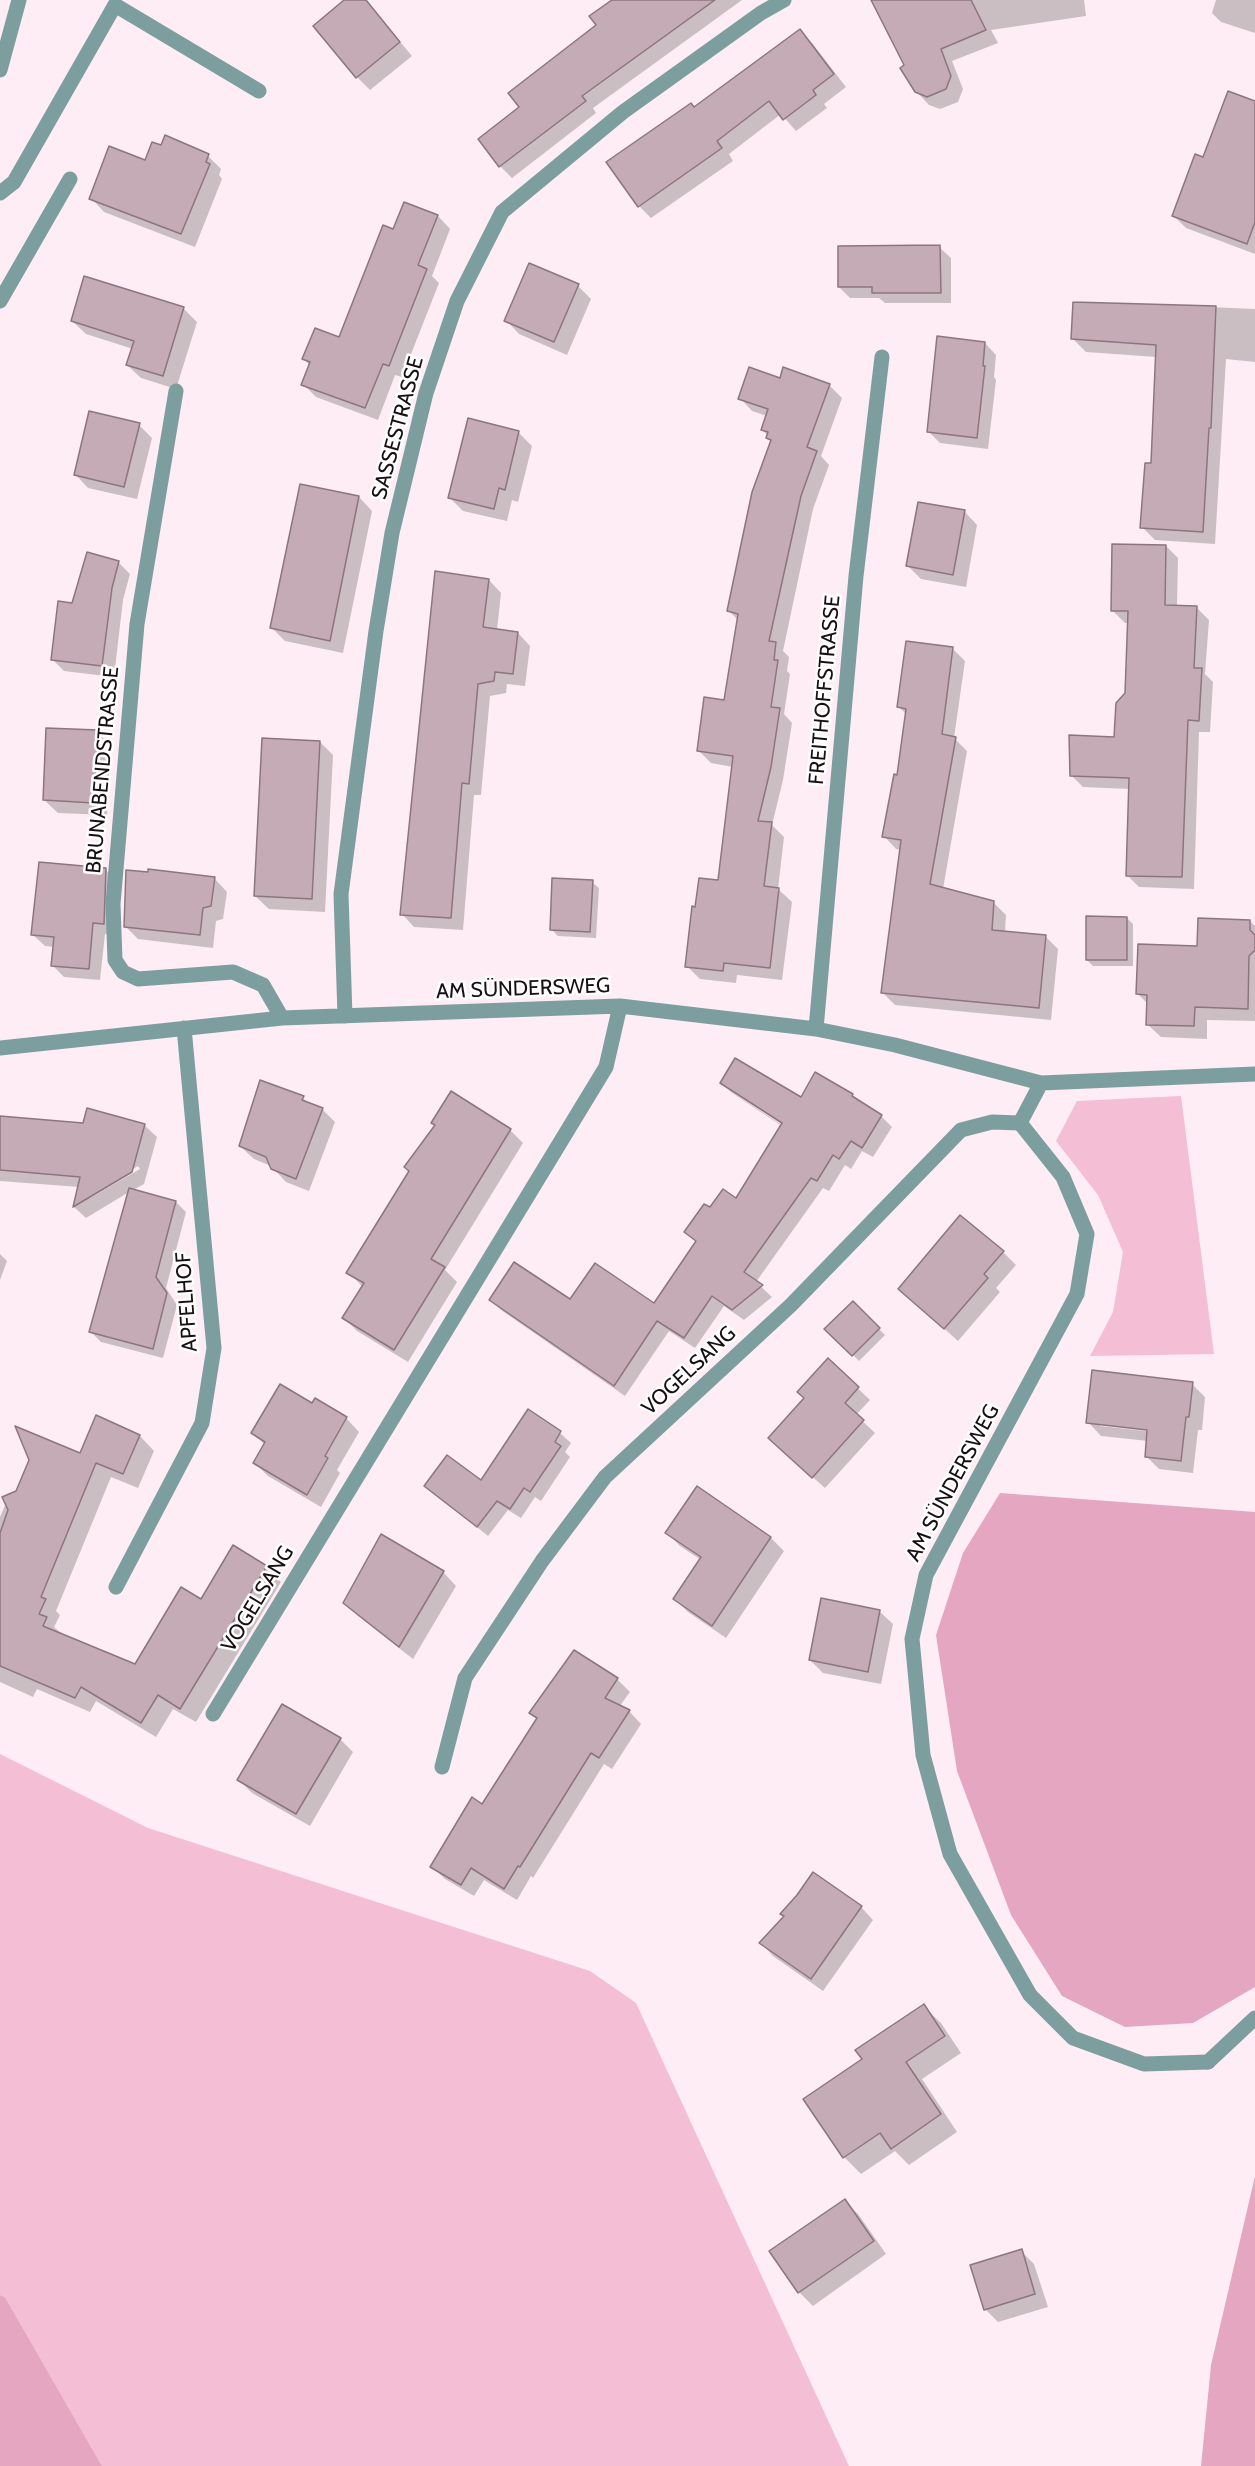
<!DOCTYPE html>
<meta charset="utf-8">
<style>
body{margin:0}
canvas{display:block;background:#feedf4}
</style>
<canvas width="1255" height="2466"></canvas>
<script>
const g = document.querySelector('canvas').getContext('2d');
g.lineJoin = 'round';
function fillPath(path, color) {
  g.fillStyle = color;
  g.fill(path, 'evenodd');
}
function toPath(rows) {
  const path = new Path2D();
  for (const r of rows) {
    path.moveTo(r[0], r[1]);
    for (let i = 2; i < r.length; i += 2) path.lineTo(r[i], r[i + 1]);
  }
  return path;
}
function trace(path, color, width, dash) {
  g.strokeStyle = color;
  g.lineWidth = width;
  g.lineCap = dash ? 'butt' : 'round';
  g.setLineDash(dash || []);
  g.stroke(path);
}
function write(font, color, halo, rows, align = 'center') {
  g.font = font + ' Cabin,sans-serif';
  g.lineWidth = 5;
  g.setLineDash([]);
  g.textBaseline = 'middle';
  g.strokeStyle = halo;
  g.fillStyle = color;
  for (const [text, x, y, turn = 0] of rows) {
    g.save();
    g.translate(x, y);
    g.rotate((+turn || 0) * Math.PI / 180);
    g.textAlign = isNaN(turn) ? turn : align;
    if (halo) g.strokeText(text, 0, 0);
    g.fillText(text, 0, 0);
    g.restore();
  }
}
const green = toPath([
 [1181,1096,1214,1354,1090,1356,1113,1312,1123,1252,1098,1195,1056,1141,1077,1101],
 [0,1754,148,1828,590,1971,636,2003,849,2466,102,2466,5,2297,0,2295]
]);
const forest = toPath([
 [1000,1493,1255,1512,1255,1987,1193,2023,1125,2027,1062,1996,1011,1915,957,1771,936,1635,963,1553],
 [1255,2176,1255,2466,1201,2466,1211,2365],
 [0,2295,5,2297,102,2466,0,2466]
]);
const shadow = toPath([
 [346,0,365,0,412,56,370,90,357,77],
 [614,0,742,0,593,108,596,113,512,178,500,166],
 [874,0,1084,0,1086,16,991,30,998,43,952,61,963,89,958,102,940,109,929,105,916,91,906,66],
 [1216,0,1255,0,1255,33,1221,22,1212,13],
 [800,31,812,43,846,87,824,104,827,108,796,131,781,114,729,154,733,161,651,218,639,206,695,109],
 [1255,103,1255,254,1186,228,1173,215,1204,158],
 [208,156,221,169,219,175,222,179,195,247,104,212,91,198,145,162],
 [405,204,438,216,450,229,432,276,439,283,402,377,395,375,378,420,316,397,303,384,310,366,304,359,340,339,394,231],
 [939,247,951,258,951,303,885,303,879,298,850,298,839,287],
 [578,286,591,299,567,355,519,334,506,320],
 [1163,305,1255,309,1255,362,1226,359,1215,544,1155,540,1142,527,1153,465,1157,357,1086,352,1073,339],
 [183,308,197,322,176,389,141,378,127,365,133,349,86,334,72,321],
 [985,343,996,355,994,377,996,380,988,449,940,443,929,432],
 [781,380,829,385,842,398,821,456,829,465,813,509,783,651,789,657,787,671,790,674,784,714,792,723,783,780,772,825,784,837,778,889,792,902,782,980,737,975,736,983,700,979,687,966,696,908,719,882,733,767,711,763,698,750,726,702,738,620,729,611,772,442,763,430,767,416,752,411,740,398],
 [469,420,519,433,532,446,518,502,512,500,507,521,463,511,450,498],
 [139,425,152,438,137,499,88,488,75,474],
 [359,497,372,511,343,653,285,641,272,628],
 [964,511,977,525,966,587,921,579,908,566],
 [1166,546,1178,558,1177,607,1197,608,1209,620,1205,674,1213,682,1210,732,1199,732,1194,889,1139,887,1127,875,1130,789,1083,787,1071,775,1115,738,1127,693,1129,623,1125,623,1113,611],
 [118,562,130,574,123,600,114,677,64,671,52,659,73,605],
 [489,580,501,593,497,630,518,633,530,646,525,686,507,684,506,693,490,696,481,795,474,795,463,930,414,927,402,914],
 [953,649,965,661,954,738,967,751,943,889,993,902,1006,915,1005,932,1045,936,1058,949,1051,1020,895,1005,883,993,901,850,896,849,884,836,899,777,907,715,899,707],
 [97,732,110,745,107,815,58,813,44,800],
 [320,742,333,755,325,912,269,909,255,896],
 [106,870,117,881,115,935,105,934,100,980,64,977,52,965,54,947,45,946,33,935],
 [214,878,227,892,223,919,216,921,213,948,138,939,125,926],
 [592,882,599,888,596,938,558,936,552,930],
 [1127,918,1133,924,1133,966,1093,966,1087,960],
 [1250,921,1255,926,1255,1021,1207,1020,1207,1039,1161,1037,1147,1024,1148,1004,1138,994,1198,947],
 [722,1082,801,1099,852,1095,881,1116,892,1127,873,1157,862,1151,851,1169,845,1165,829,1191,823,1188,756,1282,772,1297,744,1320,724,1306,695,1348,669,1331,625,1396,501,1310,491,1300,655,1305,697,1243,686,1232,710,1209,736,1201,782,1126,732,1093],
 [732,1089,789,1126,788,1129,732,1092],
 [303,1098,309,1104,322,1109,335,1122,309,1191,286,1182,271,1166,254,1159,240,1146],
 [0,1117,84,1124,144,1125,157,1137,144,1184,133,1190,176,1202,186,1212,166,1288,177,1305,163,1358,101,1342,91,1332,129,1192,86,1218,74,1207,79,1187,0,1181],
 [138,1166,140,1169,90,1198,90,1195],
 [510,1130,523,1143,445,1270,457,1282,408,1362,357,1331,344,1318,363,1287,348,1272,410,1172],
 [1003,1252,1016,1265,996,1288,1000,1292,958,1341,900,1289],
 [0,1254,7,1261,0,1280],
 [853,1303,885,1335,859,1361,827,1329],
 [828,1360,870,1400,856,1415,875,1433,825,1488,782,1450,806,1398],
 [1192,1384,1205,1397,1202,1430,1198,1430,1193,1473,1159,1469,1146,1456,1148,1441,1101,1436,1088,1422],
 [1100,1423,1155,1429,1155,1432,1100,1426],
 [315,1400,346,1418,359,1432,337,1470,340,1473,321,1507,268,1476,255,1463,265,1445,253,1433,312,1405],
 [528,1411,560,1433,571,1443,565,1452,570,1457,541,1501,535,1497,521,1518,508,1510,488,1536,426,1486,481,1483],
 [140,1436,154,1451,138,1488,111,1477,56,1611,60,1615,54,1627,61,1633,60,1635,135,1666,201,1601,266,1567,281,1582,196,1722,173,1709,156,1737,96,1701,90,1712,37,1689,33,1697,0,1682,0,1517,9,1496,80,1455],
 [697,1488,771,1538,784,1551,726,1638,688,1612,675,1599,701,1560,680,1546,667,1533],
 [443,1572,456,1586,413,1659,358,1616,345,1603],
 [879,1611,893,1624,881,1684,823,1673,810,1660],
 [574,1652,617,1679,630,1692,619,1707,629,1711,641,1724,612,1769,604,1764,533,1878,531,1876,517,1900,484,1880,474,1896,445,1879,432,1867,482,1806,538,1719,531,1713],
 [340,1739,353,1752,310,1826,252,1793,239,1780],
 [861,1907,873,1920,823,1991,773,1956,761,1943],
 [923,2006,941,2023,961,2053,922,2079,957,2132,909,2165,895,2151,861,2174,844,2157,864,2059],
 [845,2201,858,2214,886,2254,813,2306,799,2292,771,2251],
 [1021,2251,1034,2264,1048,2307,998,2322,985,2309]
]);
const building = toPath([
 [344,0,366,0,400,42,356,78,313,26,344,0],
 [612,0,715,0,582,96,586,101,499,167,478,139,519,107,508,93,596,25,589,16,612,0],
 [871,0,971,0,986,30,941,49,951,76,946,89,927,97,915,92,900,68,904,65,871,0],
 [800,29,834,74,813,90,816,95,783,120,769,101,717,141,722,148,638,207,606,162,691,103,694,107,800,29],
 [1228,91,1255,101,1255,222,1247,244,1172,216,1195,154,1203,157,1228,91],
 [165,135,209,154,206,162,210,164,181,234,89,199,109,146,145,160,152,142,161,145,165,135],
 [404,202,438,215,418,265,427,269,389,366,383,364,365,408,301,385,310,362,302,359,315,328,339,337,383,225,393,229,404,202],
 [940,245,941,293,872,293,872,287,838,287,838,246,940,245],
 [529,263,579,284,554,342,504,321,529,263],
 [84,276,184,307,163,376,126,365,134,341,71,321,84,276],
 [1073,302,1216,306,1211,428,1209,428,1203,532,1140,528,1145,463,1151,463,1156,345,1071,339,1073,302],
 [937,336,985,342,983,366,985,366,977,438,927,432,937,336],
 [749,367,780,378,783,367,830,384,807,447,817,451,801,496,769,641,776,642,774,660,778,660,771,707,780,708,771,767,758,821,772,822,764,886,779,888,770,968,724,963,723,971,685,967,692,906,695,907,699,878,718,880,733,756,697,751,704,697,724,700,738,614,727,611,752,492,771,440,766,438,768,432,761,430,768,409,738,399,749,367],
 [89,411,140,423,124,487,74,475,89,411],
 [468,418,519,431,505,490,499,488,494,509,448,498,468,418],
 [300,484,359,496,330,641,270,628,300,484],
 [918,502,965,510,953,575,906,566,918,502],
 [1112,544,1166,545,1165,605,1197,606,1194,668,1202,668,1199,721,1188,720,1182,877,1126,876,1129,778,1070,776,1069,735,1114,737,1116,703,1125,693,1128,611,1111,611,1112,544],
 [87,552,119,561,112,588,102,666,51,660,58,601,72,603,87,552],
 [435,571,489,579,483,627,518,632,513,674,495,672,494,681,478,684,469,784,462,783,451,918,400,915,435,571],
 [906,641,953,647,942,734,956,737,930,884,994,901,992,930,1046,935,1039,1008,881,993,901,840,882,837,894,774,897,775,906,709,897,707,906,641],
 [46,728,98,730,94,803,43,800,46,728],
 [262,738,320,741,312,899,254,896,262,738],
 [39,862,106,868,104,924,93,923,89,969,51,966,54,937,31,935,39,862],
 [148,869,215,877,211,906,203,908,200,935,124,927,126,870,148,872,148,869],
 [552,878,593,880,590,932,550,930,552,878],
 [1086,916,1127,917,1127,960,1086,960,1086,916],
 [1198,918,1250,920,1250,930,1255,935,1255,950,1249,956,1248,1009,1195,1007,1194,1026,1146,1025,1147,995,1136,994,1138,944,1197,946,1198,918],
 [735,1058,801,1097,815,1072,853,1094,852,1096,882,1115,862,1148,851,1141,839,1159,833,1155,817,1181,811,1178,744,1272,763,1285,732,1310,712,1296,684,1338,657,1321,614,1386,489,1300,514,1262,570,1299,595,1263,654,1303,696,1241,684,1232,704,1204,710,1207,723,1189,736,1198,782,1123,720,1083,735,1058],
 [260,1080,304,1096,302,1100,323,1108,296,1179,271,1169,266,1157,239,1146,260,1080],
 [451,1091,511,1129,431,1259,445,1267,394,1350,342,1318,364,1283,346,1273,409,1171,404,1167,435,1125,431,1123,451,1091],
 [87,1108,145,1124,132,1172,73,1207,80,1177,0,1170,0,1116,83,1123,87,1108],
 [129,1188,176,1201,156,1277,167,1293,153,1349,89,1332,129,1188],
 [960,1215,1004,1251,984,1274,988,1278,944,1329,898,1289,960,1215],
 [853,1301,880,1328,852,1356,824,1329,853,1301],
 [828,1358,859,1387,845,1403,864,1420,812,1478,768,1438,804,1398,797,1392,828,1358],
 [1092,1370,1193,1382,1189,1417,1186,1417,1181,1461,1145,1457,1147,1430,1086,1423,1092,1370],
 [280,1384,312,1403,315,1398,347,1417,325,1456,328,1458,307,1495,253,1463,265,1442,251,1433,280,1384],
 [528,1409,561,1431,555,1442,561,1446,530,1492,524,1488,510,1509,497,1501,477,1527,424,1486,447,1455,481,1480,528,1409],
 [96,1415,140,1435,123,1474,96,1463,41,1597,46,1599,39,1614,47,1617,43,1626,135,1664,181,1587,201,1599,233,1545,267,1566,180,1709,158,1695,141,1723,81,1687,75,1698,0,1666,0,1533,8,1510,2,1497,16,1491,29,1460,15,1426,80,1453,96,1415],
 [697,1486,771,1537,712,1626,673,1599,701,1557,665,1533,697,1486],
 [381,1534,444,1571,399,1647,343,1603,381,1534],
 [821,1598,880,1610,868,1672,809,1660,821,1598],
 [574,1650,618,1678,605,1698,630,1710,599,1758,591,1753,520,1867,518,1866,504,1889,471,1868,461,1885,430,1867,472,1797,482,1804,537,1718,529,1713,574,1650],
 [282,1704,341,1738,296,1814,237,1780,282,1704],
 [813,1872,862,1906,811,1979,759,1943,784,1916,780,1914,797,1895,813,1872],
 [924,2004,945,2036,906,2062,941,2114,891,2149,880,2133,843,2158,803,2099,862,2059,855,2050,924,2004],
 [845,2199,874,2241,798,2293,769,2251,845,2199],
 [1022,2249,1035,2294,984,2310,970,2265,1022,2249]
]);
const service = toPath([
 [0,193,14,182,115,5,259,91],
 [0,301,70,179],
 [1020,1123,1063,1177,1087,1234,1077,1294,926,1575,912,1639,923,1755,950,1854,1030,1995,1073,2038,1144,2064,1208,2062]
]);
const minor = toPath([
 [0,70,19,0],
 [176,391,137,624,113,904,115,960,123,972,138,979,233,972,263,985,282,1018],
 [345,1016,341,894,376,631,392,533,426,393,457,301,502,212,623,112,761,13,784,0],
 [816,1029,856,576,882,357],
 [0,1048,282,1018,620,1006,816,1029,895,1045,1041,1083,1255,1074],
 [116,1587,202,1423,214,1348,184,1028],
 [213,1714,606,1067,620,1006],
 [442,1767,465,1678,542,1561,605,1477,791,1305,961,1130,992,1122,1020,1123,1041,1083],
 [1208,2062,1255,2018]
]);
const streetNames = [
 ["SASSESTRASSE",398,428,-75],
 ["FREITHOFFSTRASSE",825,690,-85],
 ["BRUNABENDSTRASSE",103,770,-85],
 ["AM SÜNDERSWEG",523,989,-2],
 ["APFELHOF",187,1302,-94],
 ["VOGELSANG",689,1371,-43],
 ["AM SÜNDERSWEG",953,1483,-62],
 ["VOGELSANG",258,1599,-59]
];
fillPath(green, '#f4bed4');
fillPath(forest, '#e5a6c1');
fillPath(shadow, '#0003');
fillPath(building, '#c5abb5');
trace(building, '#8d757f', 1.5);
trace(service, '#7d9e9e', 15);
trace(minor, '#7d9e9e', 15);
write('21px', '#180f13', '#fff', streetNames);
</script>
